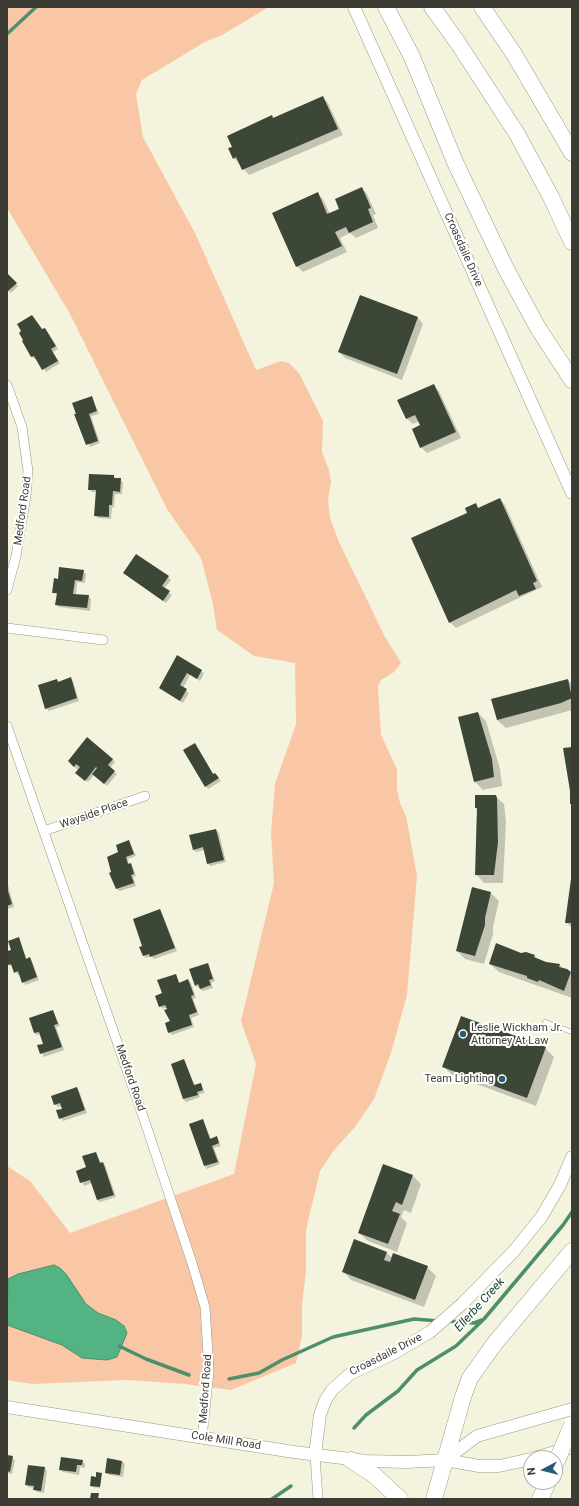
<!DOCTYPE html>
<style>
body{margin:0}
#map{position:relative;width:579px;height:1506px;overflow:hidden;background:#f4f4de;font-family:Roboto,sans-serif}
canvas{display:block}
.frame{position:absolute;inset:0;border:8px solid #3d3c34;pointer-events:none}
.north{position:absolute;left:523px;top:1450px;width:40px;height:40px;box-sizing:border-box;background:#fff;border:1px solid #b1b1ae;border-radius:50%;rotate:263deg;font-size:11px;font-weight:700;line-height:16px;text-align:center;color:#3d3c34}
.north::after{content:'';display:block;margin:auto;width:14px;height:18px;background:#295b78;clip-path:polygon(50% 0,100% 100%,50% 72%,0 100%)}
</style>
<div id="map">
<canvas width="579" height="1506"></canvas>
<div class="frame"></div>
<div class="north">N</div>
</div>
<script>
const g = document.querySelector('canvas').getContext('2d');
g.lineJoin = 'round';
function fillPath(path, color) {
  g.fillStyle = color;
  g.fill(path, 'evenodd');
}
function toPath(rows) {
  const path = new Path2D();
  for (const r of rows) {
    path.moveTo(r[0], r[1]);
    for (let i = 2; i < r.length; i += 2) path.lineTo(r[i], r[i + 1]);
  }
  return path;
}
function trace(path, color, width, dash) {
  g.strokeStyle = color;
  g.lineWidth = width;
  g.lineCap = dash ? 'butt' : 'round';
  g.setLineDash(dash || []);
  g.stroke(path);
}
function write(font, color, halo, rows, align = 'center') {
  g.font = font + ' Roboto,sans-serif';
  g.lineWidth = 4;
  g.setLineDash([]);
  g.textBaseline = 'middle';
  g.strokeStyle = halo;
  g.fillStyle = color;
  for (const [text, x, y, turn = 0] of rows) {
    g.save();
    g.translate(x, y);
    g.rotate((+turn || 0) * Math.PI / 180);
    g.textAlign = isNaN(turn) ? turn : align;
    if (halo) g.strokeText(text, 0, 0);
    g.fillText(text, 0, 0);
    g.restore();
  }
}
const green = toPath([
 [7,7,269,7,222,35,205,42,142,80,136,94,143,137,196,235,256,370,281,361,289,363,299,373,323,421,322,452,329,470,331,482,328,499,330,518,339,542,384,635,401,663,394,672,381,680,378,686,381,735,397,769,397,790,400,803,406,816,417,876,407,995,391,1053,374,1099,355,1127,334,1150,320,1171,306,1230,306,1271,302,1305,302,1336,296,1363,231,1390,185,1384,127,1380,32,1384,7,1380,7,1166,30,1181,70,1233,234,1174,256,1064,241,1021,274,883,271,832,275,784,296,724,295,663,254,656,217,630,213,604,201,558,167,509,70,314,7,208]
]);
const water = toPath([
 [54,1265,60,1268,66,1274,86,1304,98,1313,116,1320,124,1326,127,1333,117,1357,107,1360,82,1358,62,1345,7,1325,8,1279,18,1274,54,1265]
]);
const shadow = toPath([
 [322,97,328,103,343,135,249,175,234,158,233,147,271,116,274,119],
 [362,188,367,194,376,214,373,215,378,228,356,238,350,233,340,238,347,252,303,272,297,266,317,194,323,199,330,214,340,209],
 [7,274,18,286,11,293,7,290],
 [418,318,423,324,402,380,345,358,339,352],
 [45,329,58,349,53,352,60,363,46,372,37,358,35,359,32,357,42,330],
 [433,385,439,391,461,438,427,453,421,447,421,426,419,421,413,424,407,419,399,401],
 [92,397,99,414,91,416,100,443,90,447,75,415],
 [113,476,123,482,122,494,115,494,114,508,112,507,111,519,98,518,95,515,97,492,92,492,89,489],
 [500,499,505,505,542,587,456,628,450,622,478,509],
 [83,571,86,574,85,583,77,582,76,595,88,596,91,599,90,611,59,607,56,605,57,595,53,592],
 [127,575,168,577,171,580,164,589,172,595,166,603],
 [177,656,204,673,200,681,190,675,183,688,189,693,183,703,160,688],
 [71,679,73,681,79,701,49,711,46,708,57,680,59,682],
 [568,680,572,684,572,710,506,728,497,720],
 [478,713,486,721,500,769,502,786,483,790,475,782,460,718],
 [197,747,214,775,215,774,221,781,208,789,206,786],
 [113,759,115,762,110,768,117,774,107,786,94,775,88,782,79,775,78,770,71,764],
 [495,796,504,804,506,821,503,883,484,883,476,874,477,810,476,808],
 [216,830,219,833,226,862,210,866,208,863,204,850,196,852,193,849],
 [129,841,136,856,128,859,129,864,133,867,136,876,133,877,136,886,120,891,117,889,120,853],
 [7,881,14,907,7,909],
 [572,883,572,928,566,922,570,889],
 [491,893,499,901,493,927,493,934,484,964,465,959,457,951],
 [160,910,162,913,177,951,154,959,151,956,146,958,144,956,144,946],
 [18,938,27,959,30,958,32,961,39,980,25,985,20,974,18,975,13,967,9,965,7,959,7,952,12,950],
 [521,954,534,956,538,960,559,965,570,973,572,975,572,998,499,972,490,964],
 [208,964,215,981,211,983,213,988,203,991,195,985],
 [176,975,180,983,188,980,191,983,196,998,193,999,199,1015,191,1018,194,1027,172,1035,169,1032,172,1021,167,1007,163,1009,160,1006,163,994],
 [53,1011,60,1026,56,1027,64,1050,44,1057,38,1046,44,1044,41,1034,37,1035,34,1033],
 [545,1048,554,1057,536,1106,452,1075,444,1067],
 [184,1060,195,1086,200,1084,205,1093,199,1094,200,1097,186,1102,183,1099,172,1064],
 [77,1088,79,1091,87,1113,63,1121,58,1111,63,1109,62,1106,58,1107,55,1104],
 [203,1120,211,1139,217,1138,221,1146,214,1148,220,1164,207,1169,205,1166,191,1124],
 [96,1153,101,1163,105,1165,116,1197,100,1202,97,1200,92,1183,84,1186,77,1171,87,1168],
 [384,1165,413,1176,421,1184,411,1213,404,1210,401,1217,407,1223,397,1252,368,1241,359,1233],
 [387,1253,393,1258,427,1267,436,1276,424,1307,351,1280,343,1271],
 [7,1456,15,1460,12,1474,7,1473],
 [82,1461,85,1464,85,1468,80,1467,79,1475,63,1472,60,1469],
 [122,1461,125,1464,123,1477,109,1475,106,1473],
 [45,1468,47,1471,44,1493,37,1492,35,1488,28,1487,26,1484],
 [101,1474,100,1488,92,1487,91,1486]
]);
const stream = toPath([
 [7,34,36,7],
 [447,1321,474,1323,482,1320],
 [119,1346,146,1359,189,1375],
 [229,1379,259,1373,282,1360,333,1337,414,1319,439,1321],
 [354,1428,366,1415,398,1391,417,1370,456,1346,484,1319,563,1225,572,1212],
 [272,1499,291,1486]
]);
const building = toPath([
 [323,96,338,129,242,170,236,157,233,159,228,148,232,147,227,136,272,115,273,118],
 [362,187,371,208,368,209,373,222,349,233,346,227,335,232,342,246,296,267,272,213,318,192,327,214,339,209,335,199],
 [7,273,17,283,8,291,7,290],
 [360,295,418,317,397,374,338,352],
 [32,315,42,329,45,328,56,346,51,349,58,361,42,370,34,356,31,357,22,341,23,340,19,333,21,331,17,324],
 [434,384,456,432,420,448,412,429,420,425,415,415,406,419,397,400],
 [92,396,97,411,89,414,98,441,86,445,74,414,76,414,72,403],
 [89,474,114,475,114,478,121,478,120,492,113,491,112,505,109,505,109,517,94,516,96,490,88,490],
 [500,498,537,581,533,583,536,589,519,596,516,590,449,623,411,538,467,513,465,508,476,503,478,508],
 [136,554,169,576,162,586,170,591,163,601,123,573],
 [59,567,84,570,82,581,75,580,73,594,89,595,87,608,55,605,57,593,52,593,54,578,58,579],
 [177,655,202,670,197,679,187,673,180,685,187,689,180,701,159,688],
 [71,677,77,698,45,709,38,685,57,679,58,682],
 [568,679,572,698,561,703,497,720,491,699],
 [478,712,492,759,494,777,474,782,458,717],
 [87,737,113,759,108,765,115,771,104,784,92,774,97,768,96,767,85,781,75,773,80,767,76,764,74,767,68,761],
 [195,743,213,774,215,773,219,778,205,787,183,750],
 [572,747,572,804,570,804,570,791,563,748],
 [475,795,496,795,497,798,498,842,494,875,475,875,477,808,475,808],
 [216,829,224,860,207,864,203,847,193,850,189,835],
 [129,840,134,854,126,857,128,864,131,863,134,874,131,875,134,883,116,889,109,873,111,872,107,857,118,852,116,845],
 [571,879,572,879,572,923,565,923],
 [472,887,491,892,485,918,485,925,475,956,456,951],
 [7,888,12,904,7,906],
 [160,909,175,948,150,957,149,954,143,956,139,947,142,946,133,919],
 [19,937,26,959,30,957,37,977,22,983,18,971,14,973,11,964,8,965,7,962,7,951,11,950,8,941],
 [496,943,521,953,526,952,535,955,534,957,546,962,560,964,559,967,567,969,571,972,564,991,539,980,538,982,527,978,527,976,489,964],
 [208,963,213,979,209,980,211,985,200,989,198,984,195,986,189,969],
 [176,974,179,983,188,979,194,995,191,996,197,1012,189,1015,192,1025,168,1033,165,1023,170,1021,164,1010,167,1009,165,1005,159,1007,155,996,162,993,157,980],
 [53,1010,58,1024,54,1025,62,1047,40,1054,37,1045,43,1044,39,1032,34,1033,29,1018],
 [461,1016,546,1047,527,1098,442,1067],
 [184,1059,194,1085,201,1083,203,1090,197,1092,198,1095,183,1099,171,1064],
 [77,1087,85,1110,59,1119,56,1110,62,1109,60,1103,54,1105,51,1096],
 [203,1119,210,1139,217,1136,219,1143,212,1146,218,1162,204,1166,189,1124],
 [96,1152,100,1163,103,1162,114,1195,97,1200,90,1180,80,1183,76,1171,86,1167,82,1156],
 [383,1164,413,1175,402,1205,396,1202,392,1211,400,1214,388,1244,358,1233],
 [354,1239,387,1252,384,1260,390,1262,393,1253,428,1266,415,1300,342,1272],
 [7,1455,13,1456,10,1472,7,1471],
 [61,1457,83,1460,82,1465,77,1465,76,1472,59,1470],
 [107,1458,122,1461,120,1475,105,1473],
 [28,1465,45,1467,41,1491,33,1490,34,1486,25,1485],
 [96,1472,102,1473,100,1487,90,1486,91,1476,96,1477],
 [91,1493,99,1493,98,1499,90,1499]
]);
const lane = toPath([
 [545,1022,572,1032]
]);
const street = toPath([
 [7,385,22,427,28,471,26,496,16,556,7,590],
 [7,628,103,640],
 [7,726,145,1122,192,1263,205,1307,209,1371,202,1438],
 [44,831,145,796],
 [315,1455,318,1499]
]);
const secondary = toPath([
 [354,7,572,493],
 [7,1407,294,1452,366,1461,407,1462,445,1460,479,1466,499,1466,531,1459],
 [315,1455,320,1415,325,1401,332,1390,350,1374,396,1352,430,1332,462,1304,514,1251,542,1216,560,1185,572,1157],
 [534,1458,572,1447],
 [445,1460,477,1436,572,1409]
]);
const highway = toPath([
 [386,7,412,57,455,162,506,269,538,328,572,380],
 [432,7,458,43,517,134,551,197,572,242],
 [482,7,514,54,572,153],
 [351,1460,374,1475,400,1499],
 [434,1499,463,1397,470,1378,495,1343,572,1251],
 [540,1499,548,1482]
]);
const highwayBridge = toPath([
 [555,1465,572,1425]
]);
const markers = [
 [463,1034,4,"#295b78"],
 [502,1079,4,"#295b78"]
];
const streetNames = [
 ["Croasdaile Drive",463,250,66],
 ["Medford Road",23,511,-82],
 ["Wayside Place",94,814,-19],
 ["Medford Road",130,1078,71],
 ["Croasdaile Drive",386,1355,-27],
 ["Medford Road",206,1389,-86],
 ["Cole Mill Road",226,1441,9]
];
const poiNames = [
 ["Leslie Wickham Jr.",471,1028],
 ["Attorney At Law",471,1041],
 ["Team Lighting",494,1079,"right"]
];
const waterNames = [
 ["Ellerbe Creek",480,1305,-48]
];
fillPath(green, '#fac7a6');
fillPath(water, '#54b382');
trace(water, '#4d8f6b', 1);
fillPath(shadow, '#0003');
trace(stream, '#4d8f6b', 3.5);
fillPath(building, '#3d4737');
trace(lane, '#989883', 5.5);
trace(street, '#989883', 10);
trace(secondary, '#989883', 13);
trace(highway, '#989883', 17);
trace(lane, '#fff', 4.5);
trace(street, '#fff', 9);
trace(secondary, '#fff', 12);
trace(highway, '#fff', 16);
trace(highwayBridge, '#989883', 17, []);
trace(highwayBridge, '#fff', 16);
for (const [x, y, r, color] of markers) {
  const dot = new Path2D();
  dot.arc(x, y, r, 0, 2 * Math.PI);
  g.fillStyle = color;
  g.fill(dot);
  trace(dot, '#fff', 1.5);
}
write('11px', '#3d3c34', '#fff', streetNames);
write('11px', '#3d3c34', '#fff', poiNames, 'left');
write('italic 12px', '#1e4631', '#fff', waterNames);
</script>
